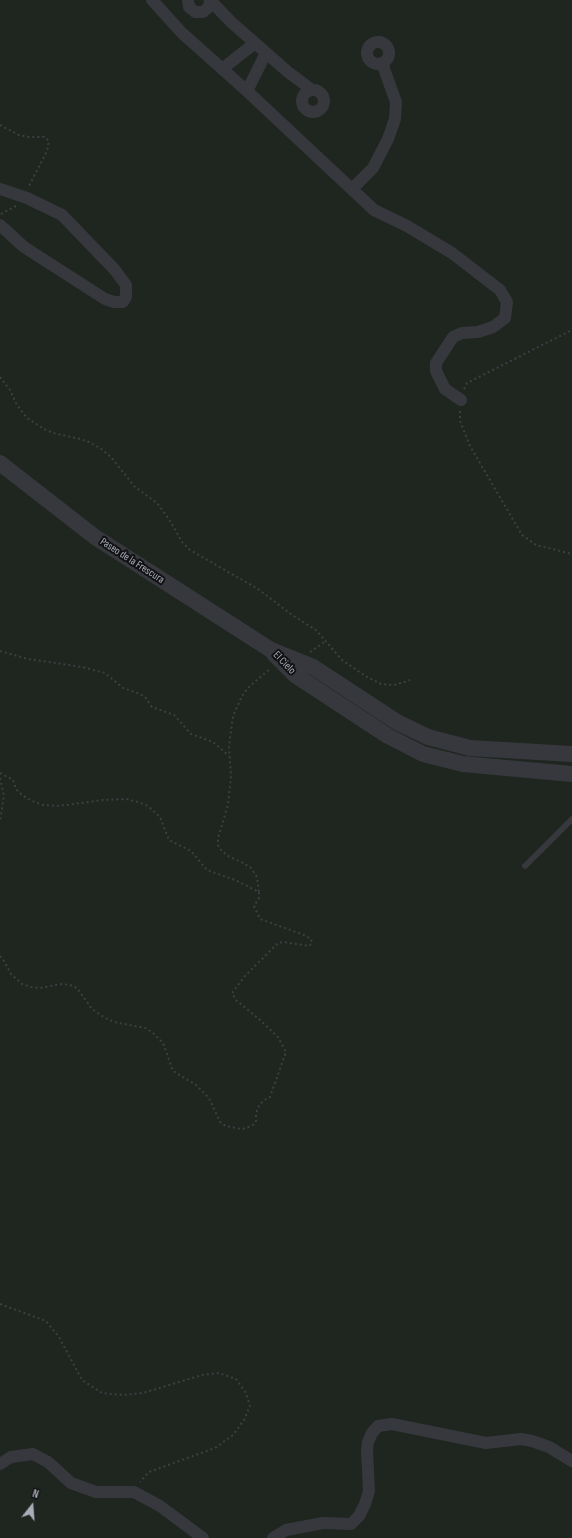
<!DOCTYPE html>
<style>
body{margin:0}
#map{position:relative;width:572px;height:1538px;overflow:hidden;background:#161618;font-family:"Sofia Sans Condensed",sans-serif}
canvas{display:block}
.north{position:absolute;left:12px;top:1486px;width:40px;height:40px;-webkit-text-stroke:3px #111113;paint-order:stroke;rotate:17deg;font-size:11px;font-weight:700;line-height:16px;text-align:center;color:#a8adb8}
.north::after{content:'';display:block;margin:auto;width:14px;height:18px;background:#a8adb8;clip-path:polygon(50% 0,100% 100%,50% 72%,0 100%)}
</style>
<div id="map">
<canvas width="572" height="1538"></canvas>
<div class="north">N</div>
</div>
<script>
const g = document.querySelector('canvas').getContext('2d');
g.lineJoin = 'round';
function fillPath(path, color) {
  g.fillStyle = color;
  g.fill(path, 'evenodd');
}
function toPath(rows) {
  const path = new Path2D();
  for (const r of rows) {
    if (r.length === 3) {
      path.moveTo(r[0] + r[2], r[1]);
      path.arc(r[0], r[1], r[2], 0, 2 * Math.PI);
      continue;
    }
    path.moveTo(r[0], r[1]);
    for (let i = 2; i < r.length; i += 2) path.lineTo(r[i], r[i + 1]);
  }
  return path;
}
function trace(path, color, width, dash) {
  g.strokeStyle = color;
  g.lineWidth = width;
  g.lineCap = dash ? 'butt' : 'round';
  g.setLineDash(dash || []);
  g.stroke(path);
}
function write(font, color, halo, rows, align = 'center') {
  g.font = font + ' "Sofia Sans Condensed",sans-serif';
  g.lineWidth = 4;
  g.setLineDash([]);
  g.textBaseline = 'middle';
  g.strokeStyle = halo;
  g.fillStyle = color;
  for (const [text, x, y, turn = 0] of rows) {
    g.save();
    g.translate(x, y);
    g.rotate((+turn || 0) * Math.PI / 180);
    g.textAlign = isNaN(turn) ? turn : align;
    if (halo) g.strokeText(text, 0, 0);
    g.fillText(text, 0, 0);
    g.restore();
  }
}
const green = toPath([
 [0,0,572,0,572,1538,0,1538]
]);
const path = toPath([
 [0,125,19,135,29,137,44,137,49,141,47,151,29,186],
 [1,214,16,206],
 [0,377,10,390,17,405,27,418,44,429,53,433,80,439,89,442,100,448,111,457,135,487,157,503,169,519,182,542,190,550,258,589,292,615,316,630,342,660,367,677,381,684,394,685,408,681,410,680],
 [464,389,467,383,572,330],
 [460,411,460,421,470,446,522,535,536,545,572,554],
 [0,651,28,659,82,667,105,673,123,688,140,694,145,697,152,707,174,715,191,734,213,742,229,756],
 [310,652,326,641],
 [0,773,13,780,16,789,22,795,32,801,43,805,59,806,103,800,126,799,138,802,148,806,160,817,169,840,191,851,207,870,235,880,259,892,257,877,251,868,243,863,228,856,221,850,218,845,218,838,228,805,231,776,229,746,233,716,242,696,247,689,259,678,270,669],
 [0,778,4,796,0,821],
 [0,956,4,961,11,974,22,984,31,987,40,988,62,984,70,985,77,988,92,1009,105,1018,114,1022,145,1028,152,1032,163,1043,173,1071,196,1085,209,1098,220,1122,226,1126,241,1129,246,1128,253,1125,256,1121,256,1113,259,1106,263,1101,270,1097,286,1052,278,1037,260,1020,236,1000,232,993,244,977,278,943,283,942,309,946,312,943,311,939,304,935,260,919,254,906,259,898,259,892],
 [0,1304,46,1321,59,1337,82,1380,102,1393,123,1395,143,1393,202,1375,219,1373,236,1379,246,1393,250,1406,244,1420,233,1435,215,1448,149,1472,140,1482]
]);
const service = toPath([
 [525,866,572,819]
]);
const minor = toPath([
 [152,0,182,33,247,91,374,210,407,226,452,253,500,290,507,302,505,318,493,327,478,332,462,333,453,337,436,363,436,371,445,389,461,400],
 [188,0,189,7,195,12,203,12,209,7,210,0],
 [210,0,231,22,255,43,288,72,312,90],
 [378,53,11],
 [222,69,255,43],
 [313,101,11],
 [247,91,266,53],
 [353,188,373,168,388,139,395,119,396,102,382,63],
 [0,189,27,198,62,215,115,270,126,285,126,297,123,302,114,302,105,299,24,247,0,225],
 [0,1464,11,1457,33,1454,48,1462,71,1483,96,1492,134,1492,160,1506,203,1538],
 [273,1538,286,1530,323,1523,351,1524,359,1516,365,1504,369,1491,367,1450,368,1442,372,1433,378,1426,392,1424,486,1443,521,1439,532,1441,549,1447,572,1461]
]);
const tertiary = toPath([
 [0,463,95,537,271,650,313,667,397,722,428,737,470,748,572,754],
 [274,654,295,675,388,736,423,754,463,764,572,774]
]);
const streetNames = [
 ["Paseo de la Frescura",132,561,33],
 ["El Cielo",284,663,46]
];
fillPath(green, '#1e261f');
trace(path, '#3d3f44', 2, [2, 3]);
trace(service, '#37383d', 6);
trace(minor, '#37383d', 12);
trace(tertiary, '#37383d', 16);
write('11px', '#a8adb8', '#111113', streetNames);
</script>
